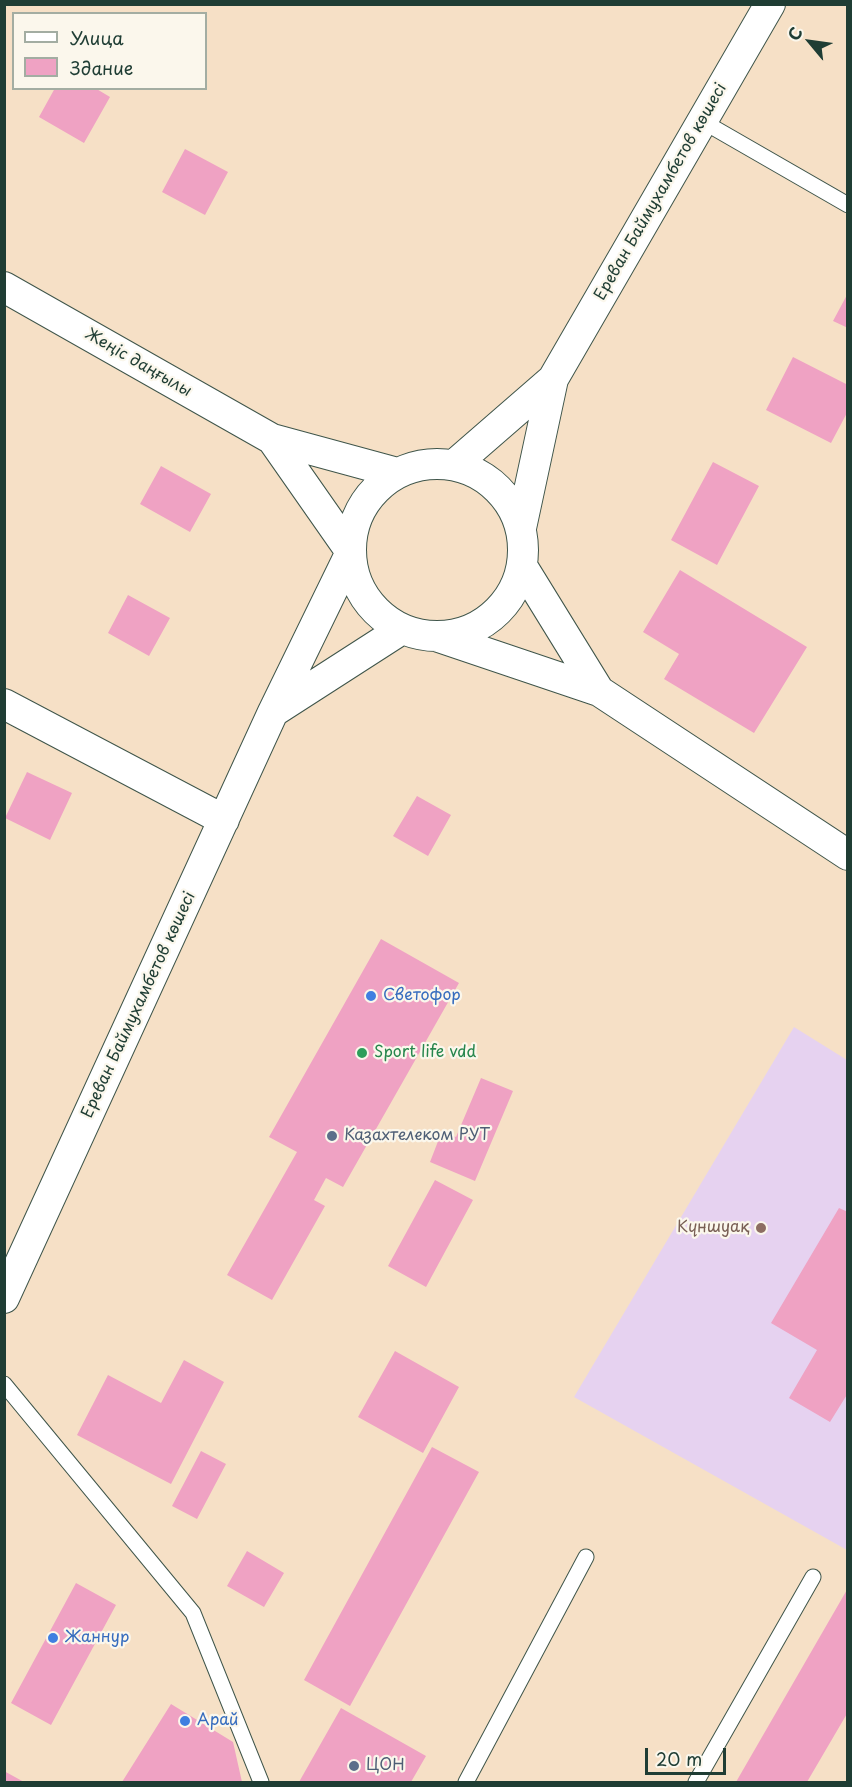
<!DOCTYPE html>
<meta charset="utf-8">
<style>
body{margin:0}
#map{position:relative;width:852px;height:1787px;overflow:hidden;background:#f6e0c6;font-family:"Playpen Sans",sans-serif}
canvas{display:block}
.frame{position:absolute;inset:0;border:6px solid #1f3d34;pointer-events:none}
.legend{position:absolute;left:12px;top:12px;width:195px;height:78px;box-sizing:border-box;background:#fbf7ec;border:2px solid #a3ada2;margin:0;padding:8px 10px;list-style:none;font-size:18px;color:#1f3d34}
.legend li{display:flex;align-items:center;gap:12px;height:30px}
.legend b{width:30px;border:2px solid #a3ada2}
.north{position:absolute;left:780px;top:12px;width:60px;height:60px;-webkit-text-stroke:4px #fbf7ec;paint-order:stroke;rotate:299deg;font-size:16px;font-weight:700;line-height:24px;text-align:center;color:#1f3d34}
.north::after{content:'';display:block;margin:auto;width:21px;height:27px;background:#1f3d34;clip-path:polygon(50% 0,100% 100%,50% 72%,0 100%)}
.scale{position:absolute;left:645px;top:1748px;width:81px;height:27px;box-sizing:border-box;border:3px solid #1f3d34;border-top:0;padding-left:8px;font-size:18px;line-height:21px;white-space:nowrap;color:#1f3d34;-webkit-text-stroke:4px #fbf7ec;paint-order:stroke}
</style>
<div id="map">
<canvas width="852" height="1787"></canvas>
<div class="frame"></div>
<ul class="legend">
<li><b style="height:8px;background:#fff"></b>Улица</li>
<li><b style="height:16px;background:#efa2c3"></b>Здание</li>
</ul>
<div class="north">С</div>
<div class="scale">20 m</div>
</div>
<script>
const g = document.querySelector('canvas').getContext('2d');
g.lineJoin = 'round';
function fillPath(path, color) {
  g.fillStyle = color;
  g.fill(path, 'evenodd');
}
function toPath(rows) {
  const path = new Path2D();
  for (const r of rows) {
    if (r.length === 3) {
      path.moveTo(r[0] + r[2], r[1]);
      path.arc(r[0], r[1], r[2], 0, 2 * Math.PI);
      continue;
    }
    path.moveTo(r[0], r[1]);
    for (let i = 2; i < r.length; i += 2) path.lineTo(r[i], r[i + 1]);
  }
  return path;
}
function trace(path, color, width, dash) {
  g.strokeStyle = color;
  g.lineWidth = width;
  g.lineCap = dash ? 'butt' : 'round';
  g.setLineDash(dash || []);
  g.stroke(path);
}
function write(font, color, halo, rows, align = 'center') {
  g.font = font + ' "Playpen Sans",sans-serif';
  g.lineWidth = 4.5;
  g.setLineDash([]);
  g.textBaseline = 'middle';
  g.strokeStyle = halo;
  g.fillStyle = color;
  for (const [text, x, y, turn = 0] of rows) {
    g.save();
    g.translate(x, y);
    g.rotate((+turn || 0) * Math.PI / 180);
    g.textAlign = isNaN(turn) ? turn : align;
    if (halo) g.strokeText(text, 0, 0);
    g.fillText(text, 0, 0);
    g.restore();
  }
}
const built = toPath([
 [794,1027,847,1060,847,1550,574,1397]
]);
const building = toPath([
 [55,88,95,88,110,97,84,143,39,117],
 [185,149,228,172,205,215,162,192],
 [848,293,848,328,833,321],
 [793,357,848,385,848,411,831,443,766,410],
 [713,462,759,486,717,565,671,540],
 [161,466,211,494,190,532,140,504],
 [680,570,807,647,754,733,664,679,679,654,643,632],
 [128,595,170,618,149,656,108,633],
 [27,772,72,793,50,840,5,818],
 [417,796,451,815,428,856,393,836],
 [381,939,459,983,343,1187,326,1178,314,1200,325,1206,272,1300,227,1275,297,1152,269,1137],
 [481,1078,513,1091,475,1181,430,1162,442,1131,456,1137],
 [435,1180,473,1200,426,1287,388,1266],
 [839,1208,848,1212,848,1393,830,1422,789,1398,817,1350,771,1323],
 [395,1351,459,1387,423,1453,358,1417],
 [184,1360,224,1382,171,1484,77,1435,108,1375,161,1403],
 [432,1447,479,1472,350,1706,304,1680],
 [201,1451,226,1464,197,1519,172,1506],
 [247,1551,284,1573,264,1607,227,1586],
 [76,1583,116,1605,51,1725,11,1703],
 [848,1588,848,1712,807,1782,736,1782],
 [171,1704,233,1742,242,1782,122,1782],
 [341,1708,426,1756,411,1782,299,1782],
 [4,1771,24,1782,4,1782]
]);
const service = toPath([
 [702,121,848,205],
 [4,1384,193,1613,261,1782],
 [466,1782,586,1557],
 [696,1782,813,1577]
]);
const minor = toPath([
 [4,287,272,439],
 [553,379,770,4],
 [437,550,86],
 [454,465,553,379,521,528],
 [397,473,272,439,351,552,273,712,402,629],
 [439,637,599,691,522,566],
 [599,691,848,855],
 [4,704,224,820],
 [4,1298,273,712]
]);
const markers = [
 [371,996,6,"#3f7fe0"],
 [362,1053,6,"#2e9e5b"],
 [332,1136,6,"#5c6f8a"],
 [761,1228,6,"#8d6e63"],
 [53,1638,6,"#3f7fe0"],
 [185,1721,6,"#3f7fe0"],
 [354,1766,6,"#5c6f8a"]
];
const streetNames = [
 ["Ереван Баймухамбетов көшесі",661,192,-60],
 ["Жеңіс даңғылы",138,363,30],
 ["Ереван Баймухамбетов көшесі",139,1005,-65]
];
const shopNames = [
 ["Светофор",383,996],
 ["Жаннур",65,1638],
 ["Арай",197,1721]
];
const leisureNames = [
 ["Sport life vdd",374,1053]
];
const serviceNames = [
 ["Казахтелеком РУТ",344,1136],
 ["ЦОН",366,1766]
];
const educationNames = [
 ["Күншуақ",749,1228]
];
fillPath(built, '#e6d2f0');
fillPath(building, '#efa2c3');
trace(service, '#3f554a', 17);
trace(minor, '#3f554a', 32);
trace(service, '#fff', 15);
trace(minor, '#fff', 30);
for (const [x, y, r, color] of markers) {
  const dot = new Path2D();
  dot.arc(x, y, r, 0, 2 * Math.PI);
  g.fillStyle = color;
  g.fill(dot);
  trace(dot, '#fbf7ec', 2);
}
write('16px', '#1f3d34', '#fbf7ec', streetNames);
write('16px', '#366cbe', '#fbf7ec', shopNames, 'left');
write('16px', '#27864d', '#fbf7ec', leisureNames, 'left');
write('16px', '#4e5e75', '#fbf7ec', serviceNames, 'left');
write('16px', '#785e54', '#fbf7ec', educationNames, 'right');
</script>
